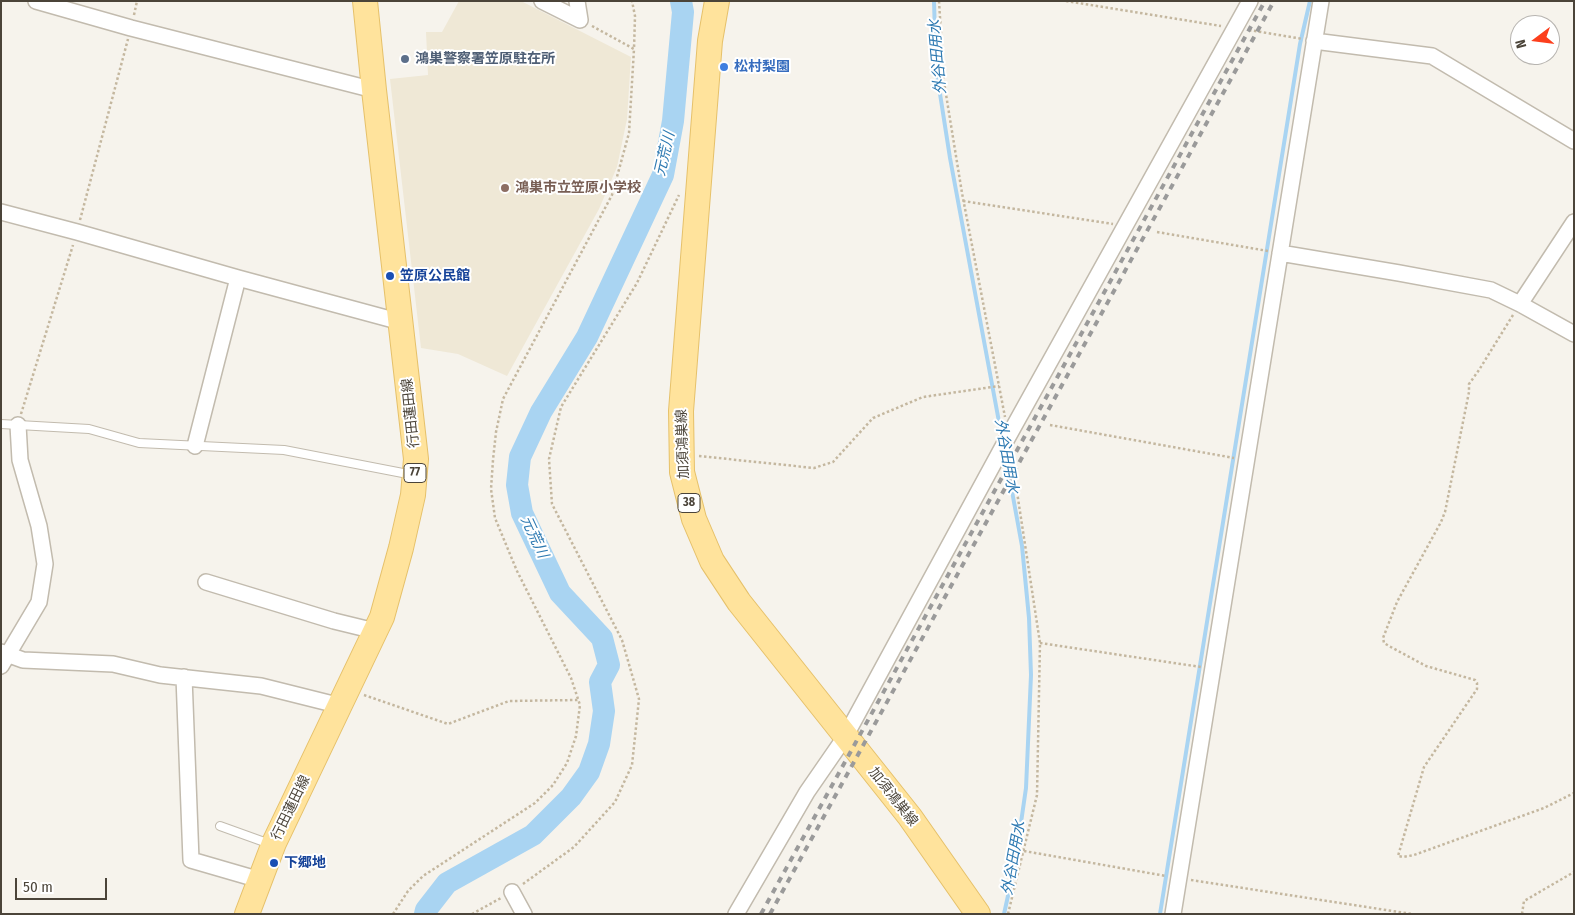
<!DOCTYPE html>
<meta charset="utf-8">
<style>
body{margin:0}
#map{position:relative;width:1575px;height:915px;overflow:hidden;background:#f6f3ec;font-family:"Fira Sans Condensed",sans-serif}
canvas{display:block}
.frame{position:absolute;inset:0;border:2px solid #4b4439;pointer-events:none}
.north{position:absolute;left:1510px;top:15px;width:50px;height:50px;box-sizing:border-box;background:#fff;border:1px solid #b7b4b0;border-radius:50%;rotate:255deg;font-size:14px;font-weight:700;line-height:20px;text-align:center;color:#4b4439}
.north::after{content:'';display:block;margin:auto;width:18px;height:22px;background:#fc3f1d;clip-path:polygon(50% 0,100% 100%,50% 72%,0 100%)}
.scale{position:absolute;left:15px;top:878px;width:92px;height:22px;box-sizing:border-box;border:2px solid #4b4439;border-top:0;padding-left:6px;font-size:15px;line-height:18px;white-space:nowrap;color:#4b4439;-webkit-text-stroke:4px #fff;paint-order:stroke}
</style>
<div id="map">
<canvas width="1575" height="915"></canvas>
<div class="frame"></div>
<div class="north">N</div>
<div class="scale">50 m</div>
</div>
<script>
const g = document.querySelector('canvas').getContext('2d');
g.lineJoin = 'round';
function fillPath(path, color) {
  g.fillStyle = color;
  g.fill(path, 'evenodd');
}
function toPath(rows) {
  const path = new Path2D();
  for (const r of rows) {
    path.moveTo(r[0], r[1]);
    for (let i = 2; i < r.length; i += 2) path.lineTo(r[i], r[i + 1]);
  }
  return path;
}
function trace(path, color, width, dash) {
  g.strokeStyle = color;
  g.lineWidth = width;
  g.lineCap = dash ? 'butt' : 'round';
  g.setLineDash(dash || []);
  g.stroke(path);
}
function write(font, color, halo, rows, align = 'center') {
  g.font = font + ' "Fira Sans Condensed","Noto Sans JP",sans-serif';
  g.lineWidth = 4;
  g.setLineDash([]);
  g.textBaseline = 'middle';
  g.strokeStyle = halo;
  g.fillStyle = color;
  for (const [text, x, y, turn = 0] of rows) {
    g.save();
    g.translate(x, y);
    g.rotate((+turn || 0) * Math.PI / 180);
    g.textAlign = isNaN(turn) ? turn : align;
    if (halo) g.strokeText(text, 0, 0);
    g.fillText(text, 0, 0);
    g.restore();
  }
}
const education = toPath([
 [459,1,521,1,631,57,627,119,617,167,599,209,507,376,458,354,421,348,390,79,428,75,426,32,442,32]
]);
const stream = toPath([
 [934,1,936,68,950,158,1002,438],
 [1004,914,1015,864,1026,788,1031,675,1029,618,1022,546,1005,453],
 [1160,914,1300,44,1310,1]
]);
const river = toPath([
 [425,914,426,910,447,883,533,835,571,797,589,772,599,744,604,711,600,682,609,665,602,638,560,593,522,513,517,485,520,457,541,412,587,337,663,175,673,121,683,12,681,1]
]);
const path = toPath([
 [939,1,944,82,962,193,1005,417],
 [1066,1,1221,26],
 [134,15,137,1],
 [592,26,634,49,635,16,632,1],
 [1249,30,1303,39],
 [963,201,1113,224],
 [80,220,128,39],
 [1157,232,1268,251],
 [1513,315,1479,370,1469,384,1469,392,1445,512,1441,522,1397,602,1383,638,1384,643,1389,646,1426,666,1475,680,1477,683,1477,689,1424,767,1398,856,1403,857,1414,855,1544,808,1574,793],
 [21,414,73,245],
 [1050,425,1234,458],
 [699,456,814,468,833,462,873,418,923,397,999,386],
 [1040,643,1201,667],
 [364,695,448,724,509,701,578,700],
 [1024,851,1166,876],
 [1191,880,1412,914],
 [523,884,574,847,615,802,632,765,639,699,622,640,552,504,549,459,561,407,637,283,679,195],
 [393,914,408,891,423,876,535,803,553,785,567,763,576,736,580,705,571,678,517,571,495,518,491,489,493,460,496,432,503,399,612,195,629,133,634,49],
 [472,914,501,898],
 [1008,914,1037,795,1040,643,1012,459],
 [1522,914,1524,901,1574,872]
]);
const lane = toPath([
 [1,424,89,429,139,443,284,450,413,475],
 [220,826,270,844]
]);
const street = toPath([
 [36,1,131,28,374,90],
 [542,1,580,20,577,1],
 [1314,41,1432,56,1574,141],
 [1,212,77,232,238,278,401,322],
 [1280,253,1399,273,1491,290,1520,304,1574,334],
 [1520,304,1574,222],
 [195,446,238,278],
 [206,582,334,621,375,631],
 [1,652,23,660,113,664,160,675,261,686,341,706],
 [1,666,39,602,45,564,39,526,20,460,18,425],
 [184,677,191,860,260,880],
 [512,892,524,914],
 [736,914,807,792,845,737,1008,437,1250,1],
 [1173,914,1321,1]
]);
const primary = toPath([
 [717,1,710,41,681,411,682,472,694,519,712,561,739,602,910,817,978,914],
 [247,914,274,843,382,617,401,548,413,495,416,459,374,90,365,1]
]);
const rail = toPath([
 [761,914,1265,1],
 [770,914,1274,1]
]);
const markers = [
 [405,59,5,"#5c6f8a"],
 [724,67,5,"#3f7fe0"],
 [505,188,5,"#8d6e63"],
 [390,276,5,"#1a4fb4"],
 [274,863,5,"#1a4fb4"]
];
const shields = [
 [415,473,22],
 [689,503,22]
];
const shieldNames = [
 ["77",415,473],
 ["38",689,503]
];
const serviceNames = [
 ["鴻巣警察署笠原駐在所",415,59]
];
const shopNames = [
 ["松村梨園",734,67]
];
const educationNames = [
 ["鴻巣市立笠原小学校",515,188]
];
const transitNames = [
 ["笠原公民館",400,276],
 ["下郷地",284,863]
];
const streetNames = [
 ["行田蓮田線",411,413,-96],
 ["加須鴻巣線",683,444,-92],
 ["加須鴻巣線",893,797,52],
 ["行田蓮田線",291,808,-64]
];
const waterNames = [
 ["外谷田用水",938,57,-95],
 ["元荒川",665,154,-77],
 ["外谷田用水",1006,456,80],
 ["元荒川",534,537,65],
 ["外谷田用水",1014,858,-80]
];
fillPath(education, '#efe8d6');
trace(stream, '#a9d4f2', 4);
trace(river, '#a9d4f2', 22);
trace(lane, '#c2bbae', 10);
trace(street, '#c2bbae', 18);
trace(primary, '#e6c16a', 26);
trace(path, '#c4b79f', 2.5, [2.5, 2.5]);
trace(lane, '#fff', 8);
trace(street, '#fff', 15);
trace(primary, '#ffe39c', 24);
trace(rail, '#9a9a9a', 4, [6, 6]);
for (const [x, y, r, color] of markers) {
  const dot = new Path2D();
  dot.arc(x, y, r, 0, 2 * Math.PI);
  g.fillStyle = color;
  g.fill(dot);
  trace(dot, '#fff', 2);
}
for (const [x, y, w] of shields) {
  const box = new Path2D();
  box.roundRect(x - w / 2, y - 9.5, w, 19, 4);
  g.fillStyle = '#fff';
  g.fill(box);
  trace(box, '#4b4439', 1);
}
write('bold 12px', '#4b4439', null, shieldNames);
write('bold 14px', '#4e5e75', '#fff', serviceNames, 'left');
write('bold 14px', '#366cbe', '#fff', shopNames, 'left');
write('bold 14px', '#785e54', '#fff', educationNames, 'left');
write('bold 14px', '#164399', '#fff', transitNames, 'left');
write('14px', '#4b4439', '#fff', streetNames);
write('italic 15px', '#2e7ab2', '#fff', waterNames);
</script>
